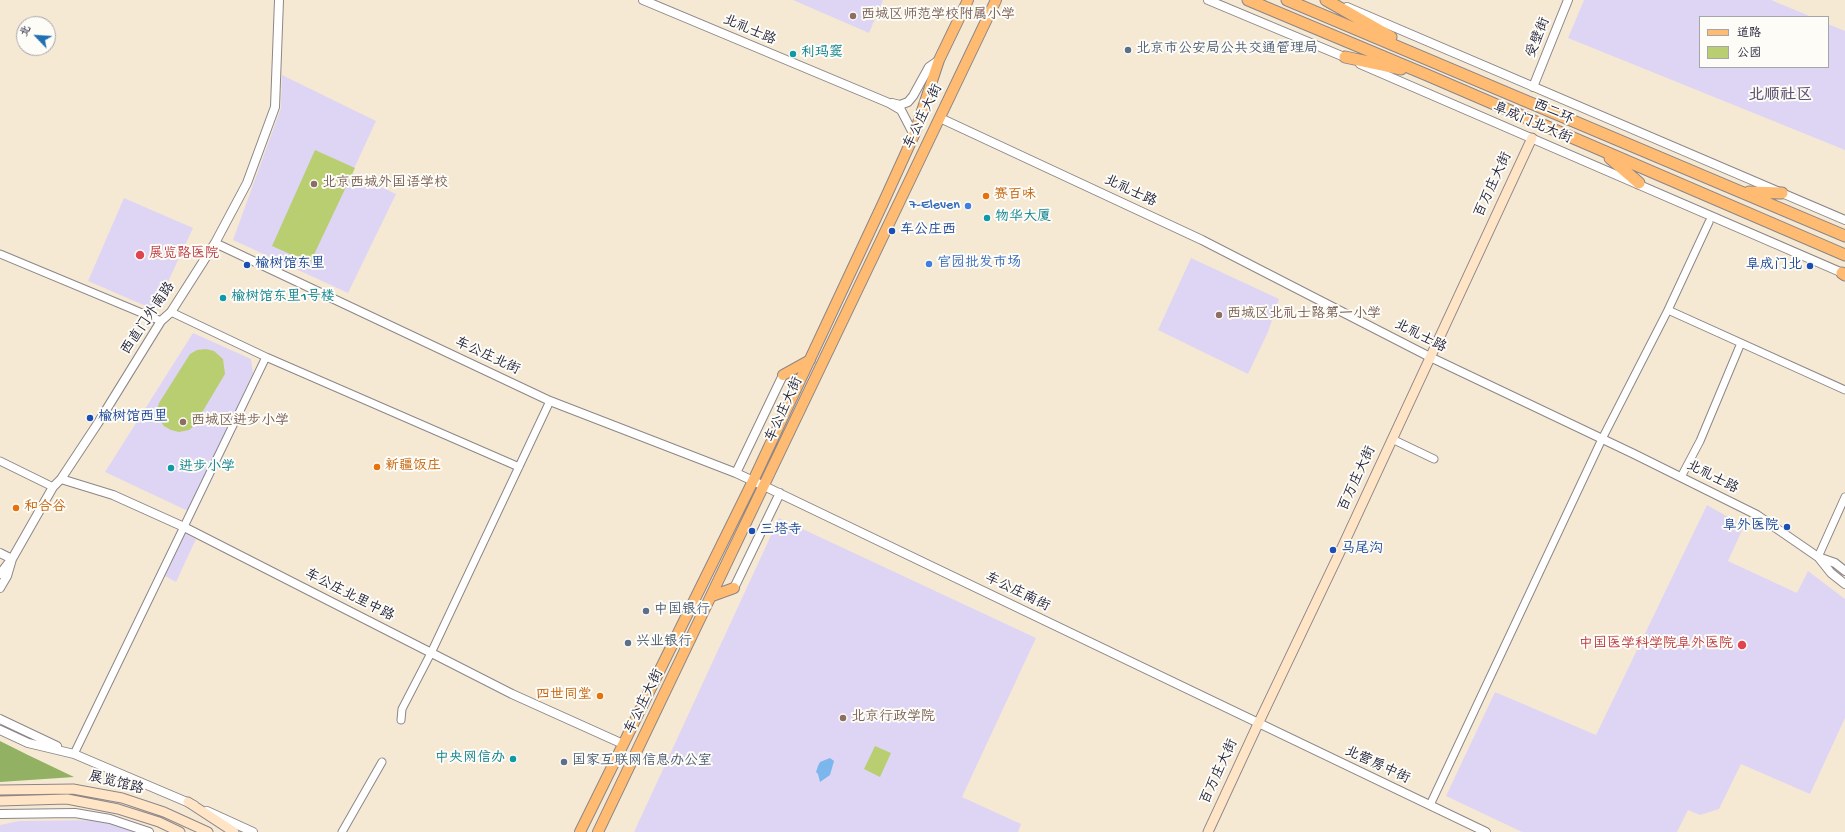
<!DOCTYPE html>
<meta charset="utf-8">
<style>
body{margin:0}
#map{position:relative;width:1845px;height:832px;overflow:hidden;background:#f6e9d4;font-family:"Gochi Hand","LXGW WenKai TC",sans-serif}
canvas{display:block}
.legend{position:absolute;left:1699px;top:16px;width:130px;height:52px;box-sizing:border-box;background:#fdfcf7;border:1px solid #a5a5ac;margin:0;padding:5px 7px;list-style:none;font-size:12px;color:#22223b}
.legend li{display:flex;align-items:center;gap:8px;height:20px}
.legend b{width:20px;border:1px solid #a5a5ac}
.north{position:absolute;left:16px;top:16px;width:40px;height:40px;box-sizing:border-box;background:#fdfcf7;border:1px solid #a5a5ac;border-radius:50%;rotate:295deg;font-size:11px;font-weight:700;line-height:16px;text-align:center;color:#22223b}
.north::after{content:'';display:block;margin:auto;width:14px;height:18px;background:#1f6fb2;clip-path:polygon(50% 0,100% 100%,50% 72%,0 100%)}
</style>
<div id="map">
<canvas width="1845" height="832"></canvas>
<ul class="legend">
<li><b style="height:5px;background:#ffbb71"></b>道路</li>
<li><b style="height:11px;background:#b9ce71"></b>公园</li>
</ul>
<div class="north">北</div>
</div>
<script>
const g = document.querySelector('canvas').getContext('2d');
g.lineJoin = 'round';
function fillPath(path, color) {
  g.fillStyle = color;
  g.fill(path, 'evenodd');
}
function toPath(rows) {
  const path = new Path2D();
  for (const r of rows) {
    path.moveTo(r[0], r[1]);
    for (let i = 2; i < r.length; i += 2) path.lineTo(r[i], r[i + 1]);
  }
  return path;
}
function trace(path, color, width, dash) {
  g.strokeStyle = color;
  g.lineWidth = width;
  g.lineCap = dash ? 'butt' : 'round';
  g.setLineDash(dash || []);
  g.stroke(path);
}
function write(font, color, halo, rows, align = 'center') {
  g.font = font + ' "Gochi Hand","LXGW WenKai TC",sans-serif';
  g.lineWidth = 4;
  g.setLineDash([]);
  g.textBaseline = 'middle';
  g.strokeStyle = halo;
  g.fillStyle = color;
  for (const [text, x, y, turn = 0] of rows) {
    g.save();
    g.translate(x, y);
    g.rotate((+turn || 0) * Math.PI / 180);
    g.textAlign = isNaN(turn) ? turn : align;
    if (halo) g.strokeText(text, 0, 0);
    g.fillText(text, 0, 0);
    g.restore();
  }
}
const built = toPath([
 [793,0,883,0,869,33],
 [1584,0,1771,0,1812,17,1700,17,1700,67,1828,67,1828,24,1845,31,1845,150,1568,38],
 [282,75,376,121,352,173,396,194,348,293,233,240,281,108],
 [124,198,193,228,155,310,88,281],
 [1191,258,1279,299,1268,332,1248,374,1158,330],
 [193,333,251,359,253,373,188,511,105,472],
 [1707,505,1744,526,1728,561,1797,593,1808,571,1845,599,1845,718,1810,794,1741,764,1719,809,1700,815,1688,810,1677,832,1522,832,1446,796,1495,692,1596,735],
 [779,518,1036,638,962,797,1021,824,1018,832,634,832],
 [184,533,196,539,176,582,163,575],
 [108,820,147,832,0,832,0,825,19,821]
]);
const green = toPath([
 [315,150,355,168,310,263,272,246],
 [206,349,214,351,223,359,225,374,194,426,189,430,179,432,171,430,164,426,158,418,157,410,159,403,190,354,197,350],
 [875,746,891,753,880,777,864,769]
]);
const forest = toPath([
 [0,741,28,755,74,777,0,782]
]);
const water = toPath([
 [830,758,834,761,830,775,820,782,818,774,816,772,818,766,820,762]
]);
const minor = toPath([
 [1709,222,1668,310,1845,390],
 [0,254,161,321],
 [171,312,266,357,519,467],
 [1392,439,1434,459],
 [0,461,53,487],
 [1681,477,1700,441,1741,343],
 [1818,557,1845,497],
 [401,720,402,709,431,653,550,401],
 [74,754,266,357],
 [1430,805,1602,439,1668,310],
 [342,832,382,762]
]);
const tertiary = toPath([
 [643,0,889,103,901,110,914,135],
 [1208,0,1349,59],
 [1347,7,1845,220],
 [1360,64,1845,274],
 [1533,87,1568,0],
 [892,103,900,105,908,102,913,96,929,67,939,60],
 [940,118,1202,240,1430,357,1634,454,1757,515,1818,557,1835,563,1845,571],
 [215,243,550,401,736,473,764,486,1486,832],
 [736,473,783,375],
 [61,479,113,495,184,527,512,694,623,744],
 [0,553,12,559],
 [1819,558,1831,573,1845,584],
 [0,574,10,561],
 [0,588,7,576,12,559,53,487,61,479,98,423,161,321,171,312,215,243,247,183,275,107,279,0],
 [734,588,780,493],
 [0,719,57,746],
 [0,730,28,743,74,754,194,805],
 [207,811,253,832],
 [0,814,75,813,110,819,149,832]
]);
const secondary = toPath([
 [0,790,73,789,122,798,164,812,208,832],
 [0,801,67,799,118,809,159,822,180,832],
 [188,802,234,832],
 [1208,832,1258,724,1339,554,1532,138]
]);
const primary = toPath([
 [783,375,810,360],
 [712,596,734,588],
 [580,832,753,481,884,201,914,135,939,60,968,0],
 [598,832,996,0]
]);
const trunk = toPath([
 [1248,0,1427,75,1845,255],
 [1287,0,1845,236],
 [1326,0,1391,37],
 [1345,57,1401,69],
 [1610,158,1639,183],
 [1749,192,1782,193],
 [1842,273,1845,275]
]);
const markers = [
 [853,16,4,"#8d6e63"],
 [1128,50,4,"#5c6f8a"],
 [793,54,4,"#0f9aa8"],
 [314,184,4,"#8d6e63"],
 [986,196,4,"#e8710a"],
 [968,206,4,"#3f7fe0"],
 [987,218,4,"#0f9aa8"],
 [892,231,4,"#1a4fb4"],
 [140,255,5,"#e0444e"],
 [929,264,4,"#3f7fe0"],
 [247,265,4,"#1a4fb4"],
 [1810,266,4,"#1a4fb4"],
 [223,298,4,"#0f9aa8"],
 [1219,315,4,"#8d6e63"],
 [90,418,4,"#1a4fb4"],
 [183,422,4,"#8d6e63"],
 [377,467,4,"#e8710a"],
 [171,468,4,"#0f9aa8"],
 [16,508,4,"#e8710a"],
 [1787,527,4,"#1a4fb4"],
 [752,531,4,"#1a4fb4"],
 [1333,550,4,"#1a4fb4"],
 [646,611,4,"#5c6f8a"],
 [628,643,4,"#5c6f8a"],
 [1742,645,5,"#e0444e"],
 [600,696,4,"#e8710a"],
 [843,718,4,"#8d6e63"],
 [513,759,4,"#0f9aa8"],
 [564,762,4,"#5c6f8a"]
];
const educationNames = [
 ["西城区师范学校附属小学",861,16],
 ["北京西城外国语学校",322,184],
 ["西城区北礼士路第一小学",1227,315],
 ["西城区进步小学",191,422],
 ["北京行政学院",851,718]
];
const streetNames = [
 ["北礼士路",749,31,23],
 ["受壁街",1539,38,-68],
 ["西二环",1553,113,24],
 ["车公庄大街",924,117,-64],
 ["阜成门北大街",1532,124,23],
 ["百万庄大街",1494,185,-65],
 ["北礼士路",1130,192,25],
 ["西直门外南路",149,319,-56],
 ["北礼士路",1420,337,27],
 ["车公庄北街",487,357,25],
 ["车公庄大街",785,410,-65],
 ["北礼士路",1712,478,27],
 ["百万庄大街",1358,479,-65],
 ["车公庄南街",1017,593,26],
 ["车公庄北里中路",349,596,27],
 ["车公庄大街",645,702,-64],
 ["北营房中街",1377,766,25],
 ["百万庄大街",1220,772,-65],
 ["展览馆路",116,784,14]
];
const serviceNames = [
 ["北京市公安局公共交通管理局",1136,50],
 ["中国银行",654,611],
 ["兴业银行",636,643],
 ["国家互联网信息办公室",572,762]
];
const cultureNames = [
 ["利玛窦",801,54],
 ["物华大厦",995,218],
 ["榆树馆东里1号楼",231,298],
 ["进步小学",179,468],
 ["中央网信办",505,759,"right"]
];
const foodNames = [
 ["赛百味",994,196],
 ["新疆饭庄",385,467],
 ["和合谷",24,508],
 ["四世同堂",592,696,"right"]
];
const shopNames = [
 ["7-Eleven",960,206],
 ["官园批发市场",937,264,"left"]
];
const transitNames = [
 ["车公庄西",900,231],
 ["榆树馆东里",255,265],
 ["阜成门北",1802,266,"right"],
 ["榆树馆西里",98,418],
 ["阜外医院",1779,527,"right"],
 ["三塔寺",760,531],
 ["马尾沟",1341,550]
];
const healthNames = [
 ["展览路医院",149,255],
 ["中国医学科学院阜外医院",1733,645,"right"]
];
const quarterNames = [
 ["北顺社区",1780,97]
];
fillPath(built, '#ded5f5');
fillPath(green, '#b9ce71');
fillPath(forest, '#92b163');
fillPath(water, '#7bb6ed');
trace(minor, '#8c8688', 9);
trace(tertiary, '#8c8688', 10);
trace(secondary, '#8c8688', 11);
trace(primary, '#8c8688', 12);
trace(trunk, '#8c8688', 13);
trace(minor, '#fff', 7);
trace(tertiary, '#fff', 8);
trace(secondary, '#ffe4c6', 9);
trace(primary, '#ffbb71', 10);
trace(trunk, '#ffbb71', 11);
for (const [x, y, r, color] of markers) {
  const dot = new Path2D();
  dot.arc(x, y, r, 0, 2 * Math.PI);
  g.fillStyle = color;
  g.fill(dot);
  trace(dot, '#fdfcf7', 1.5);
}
write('14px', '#785e54', '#fdfcf7', educationNames, 'left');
write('14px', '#22223b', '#fdfcf7', streetNames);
write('14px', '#4e5e75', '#fdfcf7', serviceNames, 'left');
write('14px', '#0d838f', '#fdfcf7', cultureNames, 'left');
write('14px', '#c56008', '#fdfcf7', foodNames, 'left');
write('14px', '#366cbe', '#fdfcf7', shopNames, 'right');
write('14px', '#164399', '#fdfcf7', transitNames, 'left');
write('14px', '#be3a42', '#fdfcf7', healthNames, 'left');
write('bold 16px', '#5e5473', '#fdfcf7', quarterNames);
</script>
